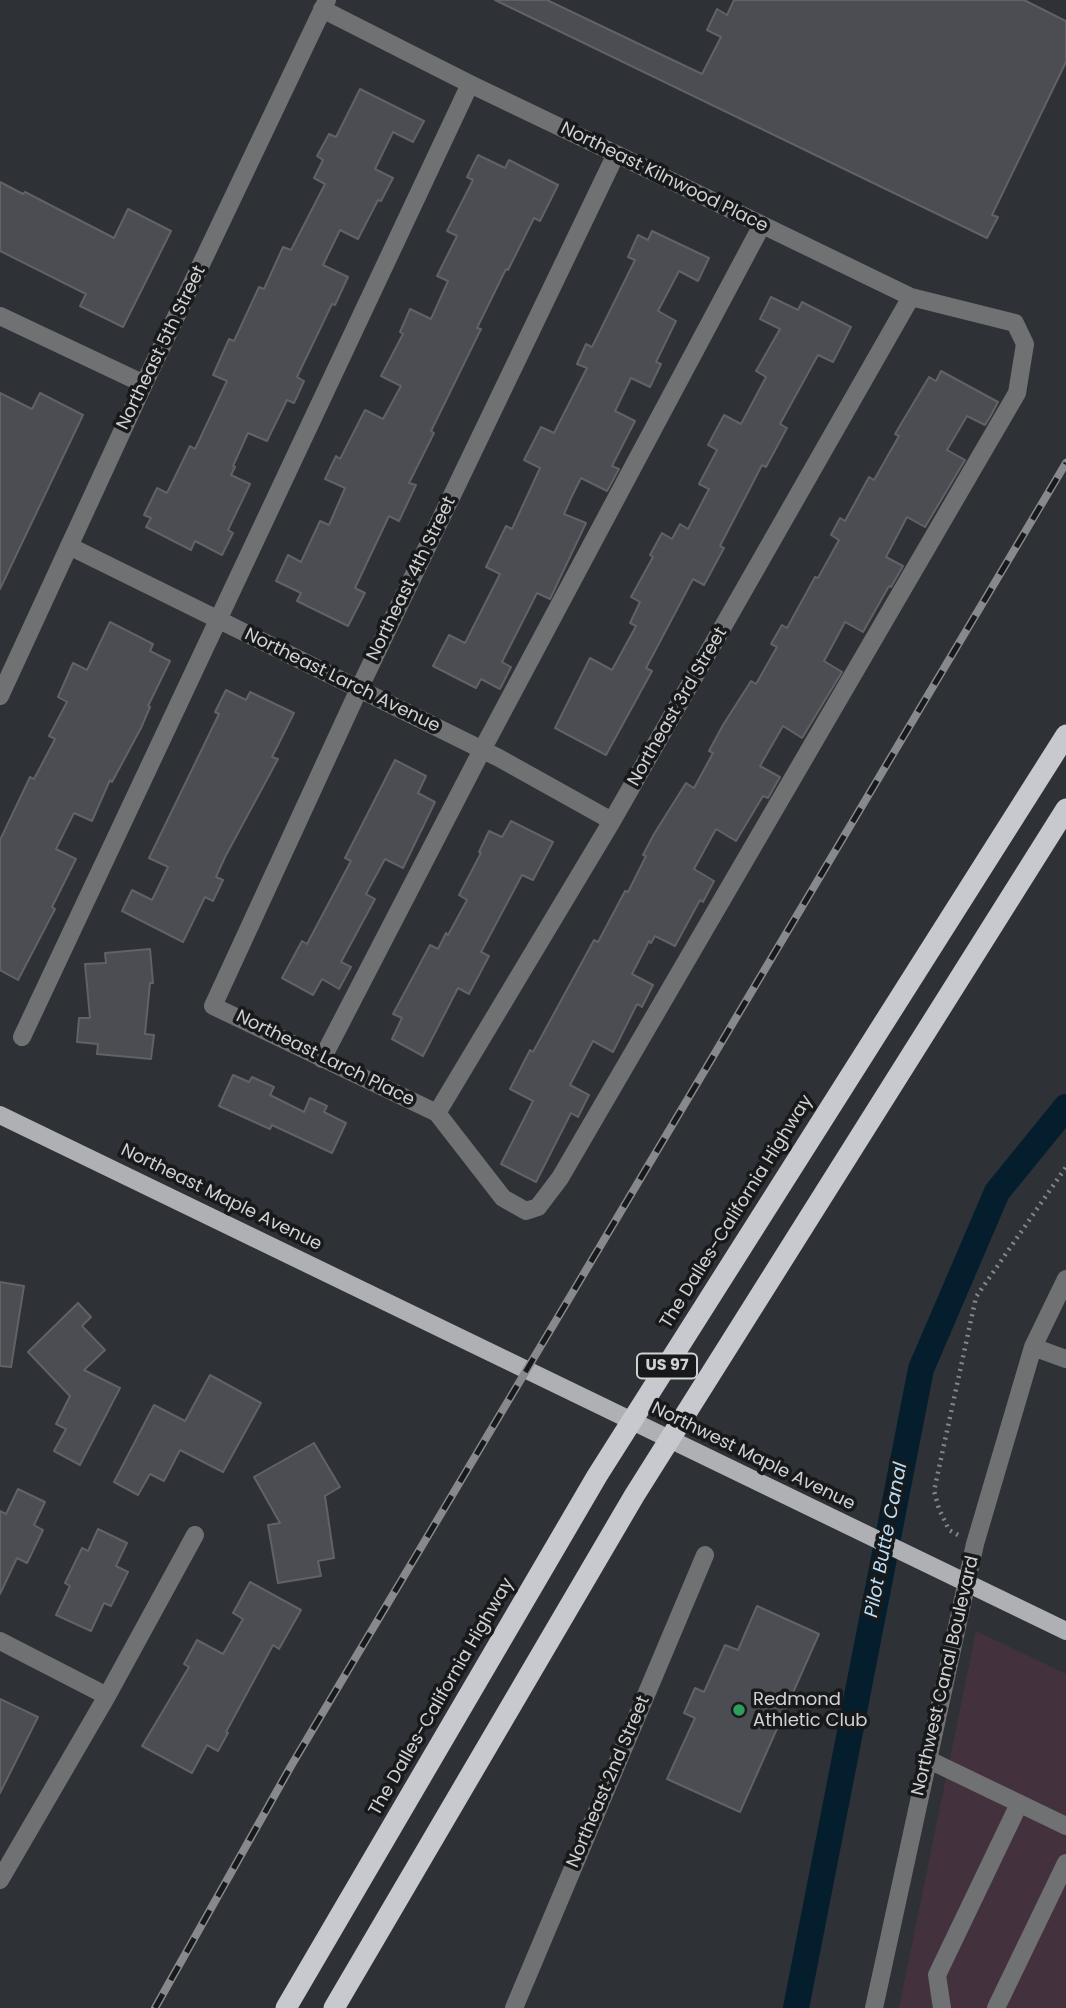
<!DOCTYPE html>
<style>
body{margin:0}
canvas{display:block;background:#2e3135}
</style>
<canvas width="1066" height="2008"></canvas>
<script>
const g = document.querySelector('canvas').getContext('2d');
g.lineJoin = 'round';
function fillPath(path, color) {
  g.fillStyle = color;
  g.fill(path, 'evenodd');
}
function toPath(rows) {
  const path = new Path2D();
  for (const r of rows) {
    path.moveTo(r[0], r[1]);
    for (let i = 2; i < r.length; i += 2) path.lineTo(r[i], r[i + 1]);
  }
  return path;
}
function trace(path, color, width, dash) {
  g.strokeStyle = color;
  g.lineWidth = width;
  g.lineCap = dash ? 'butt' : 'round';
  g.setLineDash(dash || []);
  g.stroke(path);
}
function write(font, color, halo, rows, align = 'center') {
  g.font = font + ' Poppins,sans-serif';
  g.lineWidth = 7;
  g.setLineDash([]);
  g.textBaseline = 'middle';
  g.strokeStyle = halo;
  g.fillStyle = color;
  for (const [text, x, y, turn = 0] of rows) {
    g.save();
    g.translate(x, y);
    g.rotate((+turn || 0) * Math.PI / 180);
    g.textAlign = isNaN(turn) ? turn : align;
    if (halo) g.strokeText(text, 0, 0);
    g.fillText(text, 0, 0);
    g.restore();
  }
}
const commercial = toPath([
 [976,1631,1066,1674,1066,2008,899,2008]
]);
const canal = toPath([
 [796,2008,921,1369,997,1192,1066,1107]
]);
const building = toPath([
 [495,0,547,0,702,74,721,37,707,30,717,9,727,15,734,0,1024,0,1066,21,1066,62,992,215,998,217,987,238,495,0],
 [360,89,424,121,413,142,393,132,375,169,393,178,381,201,378,200,358,239,340,230,323,265,348,277,335,305,332,304,297,377,304,381,294,403,287,400,267,441,248,433,233,466,235,467,231,475,250,484,228,530,233,533,222,555,195,541,191,550,146,527,151,518,144,515,157,488,167,493,190,446,195,449,227,381,213,375,229,339,234,341,259,287,264,289,283,247,291,250,325,184,314,178,323,160,317,156,329,134,336,137,360,89],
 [478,155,505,168,509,160,558,185,540,221,534,218,508,270,506,269,477,328,481,329,431,431,434,433,409,483,416,485,399,521,389,516,355,588,365,593,348,626,297,601,301,593,276,581,288,555,301,562,320,521,329,525,345,488,325,479,336,456,340,459,365,410,383,419,401,386,381,376,403,334,400,332,410,309,431,319,448,281,437,276,457,236,447,231,473,180,467,177,478,155],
 [0,182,23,194,25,192,114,238,128,209,171,231,123,327,80,306,86,294,0,251,0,182],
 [652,231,709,258,698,281,679,271,658,311,676,321,656,362,661,364,650,387,631,378,615,411,635,421,612,466,619,469,607,491,581,478,572,496,564,514,586,523,550,599,537,593,502,662,511,667,500,689,481,679,476,688,433,666,449,635,465,643,500,574,486,567,506,526,512,529,540,468,524,460,541,427,554,433,587,368,577,364,586,344,592,347,635,260,628,257,638,235,648,240,652,231],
 [771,297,798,310,802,302,851,327,833,362,818,355,780,424,787,428,766,467,762,465,720,546,724,548,704,585,693,579,646,668,652,671,606,755,555,728,590,658,612,670,636,626,630,623,640,602,631,597,653,557,650,555,662,533,672,539,680,524,688,529,709,489,699,484,717,450,708,445,724,415,741,424,766,377,756,371,780,329,760,319,771,297],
 [941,371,998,402,990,417,985,425,967,416,947,450,965,460,925,527,907,517,886,557,903,566,891,587,889,586,863,632,845,622,824,661,842,672,802,738,783,726,760,766,780,777,768,798,763,796,736,841,716,829,694,869,714,881,703,902,700,900,675,946,655,936,651,943,649,941,632,974,653,985,642,1007,637,1004,613,1052,593,1041,570,1085,589,1095,578,1117,571,1113,536,1182,501,1164,533,1101,510,1089,530,1050,533,1052,594,940,598,942,625,891,628,892,646,856,643,855,654,834,686,783,694,788,713,753,709,751,723,725,751,681,756,684,777,647,771,644,782,625,787,628,815,577,818,578,839,540,831,535,840,518,845,521,869,477,874,480,899,436,895,434,929,377,936,381,941,371],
 [0,393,32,409,40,393,83,415,0,589,0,393],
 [110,622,153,644,150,651,170,661,148,706,150,707,141,728,112,782,110,780,92,821,74,813,56,849,76,859,52,907,55,909,18,980,0,970,0,840,30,777,34,779,55,739,49,736,67,702,58,697,73,663,87,670,110,622],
 [226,690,246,700,250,692,294,713,272,757,278,759,225,857,216,877,223,880,213,901,205,897,183,942,122,911,132,890,152,900,168,867,149,858,219,714,215,712,226,690],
 [395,760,426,776,418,793,435,802,403,868,385,859,366,894,375,899,341,962,351,967,339,989,322,979,313,995,282,978,302,941,307,944,351,861,345,858,395,760],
 [511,821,553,842,533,880,522,875,481,952,489,956,469,994,458,988,423,1056,392,1039,402,1018,393,1014,430,945,438,949,446,933,448,935,467,900,459,895,481,853,479,852,489,831,502,837,511,821],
 [150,949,153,983,150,983,145,1034,154,1035,151,1059,97,1054,98,1044,77,1042,79,1018,90,1018,85,964,106,963,105,953,150,949],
 [233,1075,249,1082,252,1077,274,1087,270,1095,304,1112,310,1098,327,1106,324,1112,346,1123,332,1153,272,1125,270,1129,219,1106,233,1075],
 [0,1282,24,1286,11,1367,0,1366,0,1282],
 [78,1303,91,1317,82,1326,105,1350,84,1370,120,1388,80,1465,54,1451,66,1429,56,1424,70,1396,28,1352,78,1303],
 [210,1375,261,1403,223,1472,180,1450,164,1481,150,1474,138,1495,114,1482,154,1405,185,1421,210,1375],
 [314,1443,340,1487,325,1496,334,1558,318,1561,321,1576,278,1583,268,1525,280,1523,254,1477,314,1443],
 [18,1489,45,1502,34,1525,43,1530,27,1563,17,1558,0,1594,0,1511,6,1514,18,1489],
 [98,1529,127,1543,116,1566,128,1572,111,1606,104,1603,91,1631,56,1615,70,1586,65,1583,82,1548,88,1551,98,1529],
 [250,1582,301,1610,279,1649,273,1645,226,1732,228,1733,218,1751,207,1745,192,1773,142,1746,189,1667,184,1664,197,1640,223,1654,243,1619,233,1613,250,1582],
 [757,1606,819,1634,740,1812,667,1779,695,1718,684,1713,695,1688,704,1692,725,1645,738,1650,757,1606],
 [0,1699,38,1717,0,1793,0,1699]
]);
const path = toPath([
 [958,1535,949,1530,939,1509,934,1491,976,1297,1066,1167]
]);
const minor = toPath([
 [322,9,470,84,616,154,911,297,1015,323,1025,344,1017,393,560,1178,538,1207,526,1211,503,1198,437,1113,213,1006,359,689,616,154],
 [0,316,144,384],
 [69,546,499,758,612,821],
 [0,696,144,384,327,0],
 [22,1037,470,84],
 [322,1059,482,750,762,225],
 [437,1113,612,821,911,297],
 [1033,1347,1066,1359],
 [0,1641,107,1696],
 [927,1759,1066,1826],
 [0,1880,107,1696,195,1535],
 [514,2008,705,1555],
 [874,2008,975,1544,1033,1347,1066,1279],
 [942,2008,937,1975,1019,1804],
 [996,2008,1066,1863]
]);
const major = toPath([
 [0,1115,1066,1631]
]);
const highway = toPath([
 [286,2008,597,1476,1066,735],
 [334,2008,634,1496,1066,809]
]);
const rail = toPath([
 [155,2008,291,1766,1066,463]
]);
const markers = [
 [739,1710,7,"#2e9e5b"]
];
const shields = [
 [667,1366,60]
];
const shieldNames = [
 ["US 97",667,1366]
];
const streetNames = [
 ["Northeast Kilnwood Place",664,178,26],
 ["Northeast 5th Street",162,348,-64],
 ["Northeast 4th Street",412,579,-64],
 ["Northeast Larch Avenue",342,681,26],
 ["Northeast 3rd Street",678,707,-60],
 ["Northeast Larch Place",325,1059,26],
 ["Northeast Maple Avenue",221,1198,26],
 ["The Dalles-California Highway",737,1212,-58],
 ["Northwest Maple Avenue",753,1457,26],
 ["Northwest Canal Boulevard",946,1676,-77],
 ["The Dalles-California Highway",442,1697,-60],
 ["Northeast 2nd Street",609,1782,-67]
];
const poiNames = [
 ["Redmond",753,1700],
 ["Athletic Club",753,1721]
];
const waterNames = [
 ["Pilot Butte Canal",887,1540,-79]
];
fillPath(commercial, '#43323d');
trace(canal, '#051e2e', 26);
fillPath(building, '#4c4d52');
trace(building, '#616166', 2);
trace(path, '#848689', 4.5, [2, 5]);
trace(minor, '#707173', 18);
trace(major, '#aeb0b4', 18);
trace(highway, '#c7c9ce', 21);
trace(rail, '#87898c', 8);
trace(rail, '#17191a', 5, [16]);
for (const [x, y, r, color] of markers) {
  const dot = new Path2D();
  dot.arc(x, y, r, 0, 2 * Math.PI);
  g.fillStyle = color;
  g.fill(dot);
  trace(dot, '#17191a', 2.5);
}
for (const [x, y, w] of shields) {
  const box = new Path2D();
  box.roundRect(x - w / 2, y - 12.5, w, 25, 5);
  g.fillStyle = '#17191a';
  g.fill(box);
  trace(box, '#d0d2d4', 2);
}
write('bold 16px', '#d0d2d4', null, shieldNames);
write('18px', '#d0d2d4', '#17191a', streetNames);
write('18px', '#d0d2d4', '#17191a', poiNames, 'left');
write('italic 19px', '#b8def9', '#17191a', waterNames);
</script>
